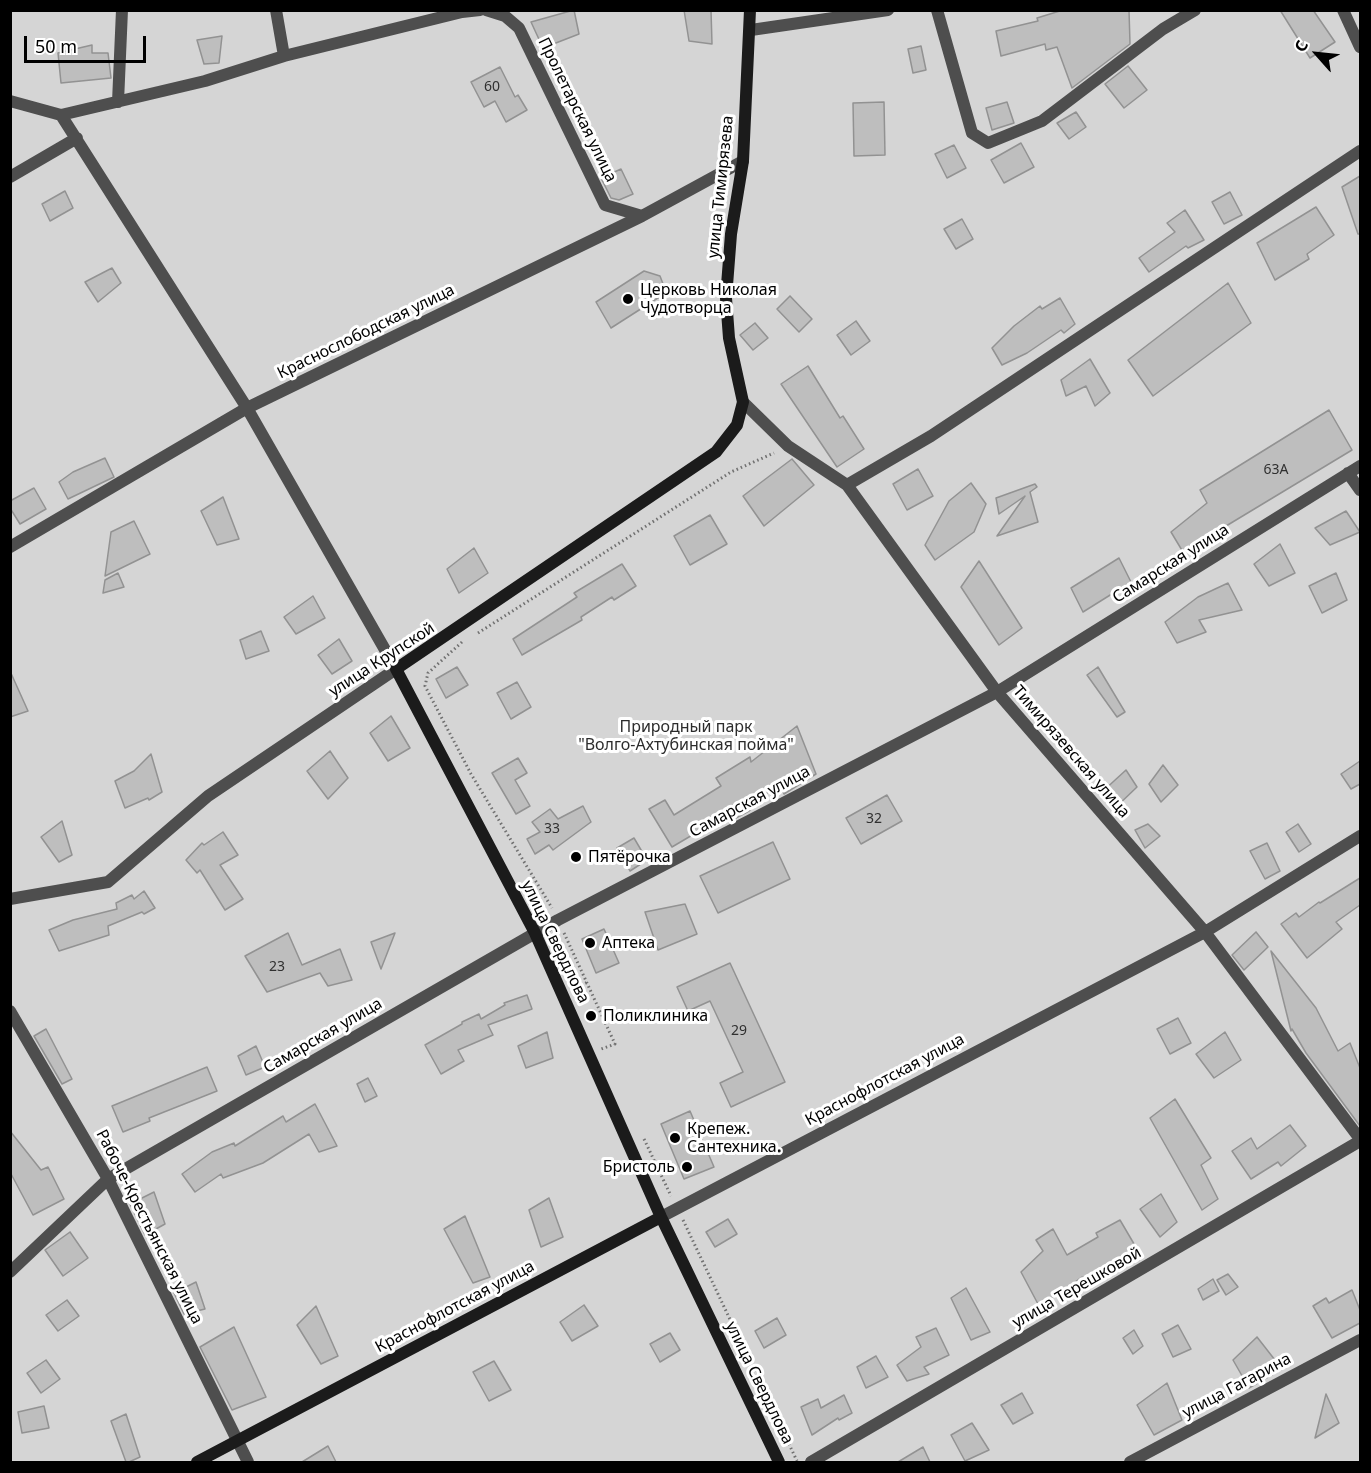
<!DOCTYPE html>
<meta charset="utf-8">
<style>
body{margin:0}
#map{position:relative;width:1371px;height:1473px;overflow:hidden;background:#fff;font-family:"Noto Sans",sans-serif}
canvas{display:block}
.frame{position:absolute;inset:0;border:12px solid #000;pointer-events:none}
.north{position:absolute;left:1287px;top:24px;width:60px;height:60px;-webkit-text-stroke:4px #fff;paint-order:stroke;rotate:297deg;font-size:16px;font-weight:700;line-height:24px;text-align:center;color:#000}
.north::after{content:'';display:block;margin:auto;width:21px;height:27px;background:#000;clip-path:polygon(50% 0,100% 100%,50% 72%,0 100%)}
.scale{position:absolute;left:24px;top:36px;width:122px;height:27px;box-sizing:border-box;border:3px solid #000;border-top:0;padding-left:8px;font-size:18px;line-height:21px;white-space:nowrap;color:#000;-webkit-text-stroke:4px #fff;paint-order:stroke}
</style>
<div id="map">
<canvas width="1371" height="1473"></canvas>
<div class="frame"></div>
<div class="north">С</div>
<div class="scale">50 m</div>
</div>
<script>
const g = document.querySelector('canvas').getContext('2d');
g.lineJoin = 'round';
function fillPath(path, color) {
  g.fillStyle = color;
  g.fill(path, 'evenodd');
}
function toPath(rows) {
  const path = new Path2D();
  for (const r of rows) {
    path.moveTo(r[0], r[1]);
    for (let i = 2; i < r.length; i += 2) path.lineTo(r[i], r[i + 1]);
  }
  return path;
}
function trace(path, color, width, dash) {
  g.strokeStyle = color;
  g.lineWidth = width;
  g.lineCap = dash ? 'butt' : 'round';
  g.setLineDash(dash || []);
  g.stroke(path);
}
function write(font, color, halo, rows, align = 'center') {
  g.font = font + ' "Noto Sans",sans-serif';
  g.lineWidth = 6;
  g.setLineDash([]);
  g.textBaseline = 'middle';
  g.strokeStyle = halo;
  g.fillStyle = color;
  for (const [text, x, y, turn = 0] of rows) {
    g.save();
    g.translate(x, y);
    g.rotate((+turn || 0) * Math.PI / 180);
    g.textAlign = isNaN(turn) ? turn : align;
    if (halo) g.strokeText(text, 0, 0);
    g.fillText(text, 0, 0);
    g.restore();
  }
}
const green = toPath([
 [10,11,1360,11,1360,1462,11,1462]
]);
const building = toPath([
 [574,10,579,34,543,48,531,22,574,10],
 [684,10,711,10,712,44,689,41,684,10],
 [1063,10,1129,10,1130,44,1072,88,1057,47,1046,50,1045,44,1001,56,996,31,1038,21,1037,18,1063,10],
 [1280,10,1313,10,1335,42,1310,58,1280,10],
 [222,36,219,63,204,64,197,40,222,36],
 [92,45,92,53,108,53,111,78,61,83,58,53,92,45],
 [921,46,926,70,913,73,908,49,921,46],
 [1128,66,1147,90,1124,108,1105,84,1128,66],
 [500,67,515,97,518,95,527,110,506,122,495,101,484,107,471,82,500,67],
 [884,102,885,155,854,156,853,103,884,102],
 [1007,102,1014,123,992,130,986,108,1007,102],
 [1076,112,1086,127,1069,139,1057,123,1076,112],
 [1021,143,1034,167,1004,183,991,160,1021,143],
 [954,145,966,168,947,178,935,154,954,145],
 [621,169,633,194,619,200,611,198,601,178,621,169],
 [1360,176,1360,234,1358,234,1342,187,1360,176],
 [65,191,73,208,50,221,42,204,65,191],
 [1230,192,1242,215,1224,224,1212,202,1230,192],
 [1316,207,1334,235,1307,254,1309,259,1275,280,1257,243,1316,207],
 [1185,210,1204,240,1188,248,1186,246,1149,272,1139,258,1175,232,1167,223,1185,210],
 [962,219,973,239,956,249,944,229,962,219],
 [112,268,121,283,98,302,85,282,112,268],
 [644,271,660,276,665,289,661,296,611,328,596,302,644,271],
 [1228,283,1251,323,1153,396,1128,360,1228,283],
 [790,296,812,319,799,332,777,309,790,296],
 [1060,298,1075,324,1064,333,1061,330,1027,353,1002,365,992,348,1014,326,1040,306,1042,309,1060,298],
 [856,321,870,341,851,355,837,335,856,321],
 [755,323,768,338,753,350,740,335,755,323],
 [1090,359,1110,393,1095,406,1086,386,1066,396,1061,380,1090,359],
 [808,366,840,418,843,416,864,449,837,467,781,384,808,366],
 [1329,410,1352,450,1183,552,1171,532,1207,503,1200,490,1329,410],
 [105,458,114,477,68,499,59,482,73,472,105,458],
 [792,459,814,485,764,526,743,496,792,459],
 [918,469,933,496,907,510,893,484,918,469],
 [971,483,986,504,974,532,935,560,925,545,949,501,971,483],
 [1035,484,1037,487,1030,492,1038,522,997,536,1025,496,999,514,996,498,1035,484],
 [34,488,46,509,20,524,10,508,10,501,34,488],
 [223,497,239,539,217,545,201,511,223,497],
 [1346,511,1360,532,1330,545,1315,528,1346,511],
 [710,515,727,544,690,565,674,536,710,515],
 [134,521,150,554,105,576,111,532,134,521],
 [1280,544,1295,573,1269,586,1254,564,1280,544],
 [474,548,488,573,459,593,447,569,474,548],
 [1119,558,1131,582,1083,612,1071,588,1119,558],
 [979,561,1022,628,999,645,961,587,979,561],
 [622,564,636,586,614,600,612,597,581,617,582,620,522,655,513,639,577,597,574,593,622,564],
 [118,573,124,587,103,593,105,580,118,573],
 [1336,573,1347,600,1322,613,1309,586,1336,573],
 [1228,583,1242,610,1199,620,1206,632,1177,643,1165,622,1198,597,1228,583],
 [313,596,325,618,296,634,284,617,313,596],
 [261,631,269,651,246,659,240,640,261,631],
 [339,639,352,661,332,674,318,655,339,639],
 [457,667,468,685,446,698,436,679,457,667],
 [1098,667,1125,712,1117,717,1087,675,1098,667],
 [10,671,28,711,10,717,10,671],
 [517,682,531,707,511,719,497,693,517,682],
 [391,716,410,748,388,761,370,733,391,716],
 [797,726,816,774,784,794,779,781,749,811,736,818,733,811,672,847,649,809,665,800,674,815,721,786,716,778,750,757,751,762,797,726],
 [330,751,348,778,328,799,307,771,330,751],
 [151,754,162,792,149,800,148,798,125,808,115,781,134,771,151,754],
 [518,758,527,773,515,780,530,806,516,814,492,773,518,758],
 [1360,761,1360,784,1351,789,1341,774,1360,761],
 [1163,765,1178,785,1161,802,1149,784,1163,765],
 [1126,770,1137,787,1114,809,1102,792,1126,770],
 [887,795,902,821,861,844,846,818,887,795],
 [583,806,591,822,553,850,549,845,535,854,527,839,540,832,532,822,550,809,558,819,583,806],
 [62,821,72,855,59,862,41,837,62,821],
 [1148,824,1160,836,1145,848,1135,830,1148,824],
 [1298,824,1311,844,1299,852,1286,832,1298,824],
 [223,832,238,855,220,865,243,899,225,910,200,870,197,873,186,860,202,843,204,845,223,832],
 [634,838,647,860,630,871,617,848,634,838],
 [773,842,790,879,718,913,700,876,773,842],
 [1267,843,1280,871,1265,879,1250,851,1267,843],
 [1360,878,1360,905,1336,922,1342,929,1307,958,1281,924,1296,913,1299,917,1319,902,1320,903,1360,878],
 [144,891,155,908,144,914,142,912,108,926,109,935,59,951,49,930,73,920,117,909,116,903,132,895,134,899,144,891],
 [685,904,697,934,658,950,645,912,685,904],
 [604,929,619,963,596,973,582,939,604,929],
 [1256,932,1268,947,1244,970,1232,955,1256,932],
 [288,933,302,965,340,949,352,980,328,986,320,973,267,992,245,956,288,933],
 [395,933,381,969,371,942,395,933],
 [1271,951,1316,1008,1338,1051,1350,1043,1360,1068,1360,1126,1306,1053,1292,1029,1291,1031,1271,951],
 [730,963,785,1082,731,1107,720,1083,743,1072,710,1001,688,1011,677,987,730,963],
 [527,995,532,1009,488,1025,493,1035,458,1050,464,1061,441,1074,425,1045,462,1024,462,1022,479,1014,481,1019,505,1005,504,1003,527,995],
 [1178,1018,1191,1043,1170,1054,1157,1029,1178,1018],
 [46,1029,72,1079,62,1084,34,1036,46,1029],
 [547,1032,553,1058,526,1068,518,1046,547,1032],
 [1225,1032,1241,1060,1214,1078,1196,1054,1225,1032],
 [256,1046,265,1067,246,1075,238,1056,256,1046],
 [207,1067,217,1091,149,1118,150,1121,123,1132,112,1106,207,1067],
 [368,1078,377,1096,365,1102,357,1084,368,1078],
 [1175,1099,1211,1158,1201,1165,1218,1199,1202,1210,1150,1118,1175,1099],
 [315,1104,337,1146,319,1152,309,1134,263,1163,223,1178,221,1174,195,1192,182,1174,212,1152,234,1143,235,1146,283,1116,286,1122,315,1104],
 [690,1111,714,1167,684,1179,661,1124,690,1111],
 [1290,1125,1306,1146,1281,1166,1278,1162,1251,1179,1232,1151,1251,1138,1257,1149,1290,1125],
 [10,1131,41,1170,48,1167,64,1199,33,1215,10,1172,10,1131],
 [154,1192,165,1224,145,1235,130,1204,154,1192],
 [1161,1194,1177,1222,1160,1237,1140,1209,1161,1194],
 [549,1198,563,1237,541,1247,529,1210,549,1198],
 [465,1216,490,1277,473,1283,444,1229,465,1216],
 [728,1219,737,1234,715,1247,706,1232,728,1219],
 [1120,1220,1137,1249,1084,1279,1082,1277,1057,1295,1038,1304,1021,1272,1043,1251,1036,1240,1053,1229,1067,1255,1098,1237,1096,1233,1120,1220],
 [70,1232,88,1258,63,1276,45,1250,70,1232],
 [1228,1274,1238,1287,1226,1295,1217,1280,1228,1274],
 [1213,1279,1219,1291,1203,1300,1198,1289,1213,1279],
 [196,1282,205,1309,184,1314,174,1293,196,1282],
 [966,1288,990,1332,971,1340,951,1298,966,1288],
 [1352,1290,1360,1310,1360,1323,1332,1338,1313,1306,1326,1298,1329,1303,1352,1290],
 [67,1300,79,1316,58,1331,46,1315,67,1300],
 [584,1305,598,1326,572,1341,560,1322,584,1305],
 [316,1306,338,1356,321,1364,297,1325,316,1306],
 [777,1318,786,1335,764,1348,755,1331,777,1318],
 [1178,1325,1191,1349,1173,1357,1162,1334,1178,1325],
 [234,1327,266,1397,232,1410,200,1347,234,1327],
 [936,1328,949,1355,924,1367,929,1374,907,1381,897,1365,921,1347,916,1337,936,1328],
 [1134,1330,1143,1346,1133,1354,1123,1338,1134,1330],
 [670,1333,680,1350,660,1362,650,1344,670,1333],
 [1257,1337,1282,1369,1249,1388,1233,1360,1257,1337],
 [876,1356,888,1377,866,1388,857,1367,876,1356],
 [46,1360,60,1379,41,1393,27,1373,46,1360],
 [494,1361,511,1390,489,1401,473,1372,494,1361],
 [1167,1383,1182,1420,1154,1435,1137,1405,1167,1383],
 [1022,1393,1033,1413,1013,1424,1001,1405,1022,1393],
 [1326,1394,1339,1423,1315,1438,1326,1394],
 [844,1395,852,1413,839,1420,838,1418,812,1435,801,1407,818,1399,821,1408,844,1395],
 [44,1406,49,1428,22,1433,18,1412,44,1406],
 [126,1414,140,1457,129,1462,126,1462,111,1421,126,1414],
 [972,1423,989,1450,965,1461,951,1435,972,1423],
 [328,1446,336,1462,302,1462,328,1446],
 [923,1447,930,1462,898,1462,923,1447]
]);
const path = toPath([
 [478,633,731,472,774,453],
 [462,642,428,673,425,686,471,774,552,908],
 [564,933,615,1044,601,1049],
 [573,989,588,982],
 [644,1139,671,1196],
 [683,1220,797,1461]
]);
const street = toPath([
 [276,10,284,56],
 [486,10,505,16,519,28,605,205,642,216],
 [937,10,972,133,988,143,1042,121,1163,29,1195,10],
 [1343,10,1360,47],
 [751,30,888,10],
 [10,101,61,115,247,408,396,669,208,796,108,882,10,899],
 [118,102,122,10],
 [61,115,205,81,284,56,462,12,480,10],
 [10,177,77,138],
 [743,402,788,446,847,485,997,692,1205,932,1360,1139],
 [1348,473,1360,490],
 [847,485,931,436,1360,151],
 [10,547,247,408,642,216,743,161],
 [10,1011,108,1179,248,1462],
 [661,1217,1205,932,1360,836],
 [10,1272,108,1179,558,920,997,692,1360,466],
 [811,1462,1360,1141],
 [1130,1462,1360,1340]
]);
const secondary = toPath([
 [750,10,743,161,731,234,726,298,729,338,743,402,737,425,716,452,396,669,535,933,661,1217,779,1462],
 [197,1462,661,1217]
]);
const markers = [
 [628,299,6,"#000"],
 [576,857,6,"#000"],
 [590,943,6,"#000"],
 [591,1016,6,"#000"],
 [675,1138,6,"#000"],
 [687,1167,6,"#000"]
];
const numberNames = [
 ["60",492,87],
 ["63А",1276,470],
 ["32",874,819],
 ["33",552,829],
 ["23",277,967],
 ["29",739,1031]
];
const streetNames = [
 ["Пролетарская улица",577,110,64],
 ["улица Тимирязева",721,187,-84],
 ["Краснослободская улица",366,332,-26],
 ["Самарская улица",1171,564,-32],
 ["улица Крупской",382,660,-33],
 ["Тимирязевская улица",1071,752,49],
 ["Самарская улица",750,802,-28],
 ["улица Свердлова",555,942,64],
 ["Самарская улица",323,1036,-30],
 ["Краснофлотская улица",885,1080,-28],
 ["Рабоче-Крестьянская улица",149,1227,63],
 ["улица Терешковой",1077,1288,-30],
 ["Краснофлотская улица",455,1307,-28],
 ["улица Свердлова",759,1383,64],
 ["улица Гагарина",1237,1386,-28]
];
const poiNames = [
 ["Церковь Николая",640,290],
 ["Чудотворца",640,308],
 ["Пятёрочка",588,857],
 ["Аптека",602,943],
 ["Поликлиника",603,1016],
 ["Крепеж.",687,1129],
 ["Сантехника.",687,1147],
 ["Бристоль",675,1167,"right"]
];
const parkNames = [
 ["Природный парк",686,727],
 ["\"Волго-Ахтубинская пойма\"",686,745]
];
fillPath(green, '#d5d5d5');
fillPath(building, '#bebebe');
trace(building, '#929292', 1.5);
trace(path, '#707070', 3, [1.5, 3]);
trace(street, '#4e4e4e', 12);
trace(secondary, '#1b1b1b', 12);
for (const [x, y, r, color] of markers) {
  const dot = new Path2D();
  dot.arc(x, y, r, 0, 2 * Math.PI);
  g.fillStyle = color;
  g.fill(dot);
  trace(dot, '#fff', 2);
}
write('14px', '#303030', null, numberNames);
write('16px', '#000', '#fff', streetNames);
write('16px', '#000', '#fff', poiNames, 'left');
write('16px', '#2c2c2c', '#fff', parkNames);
</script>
